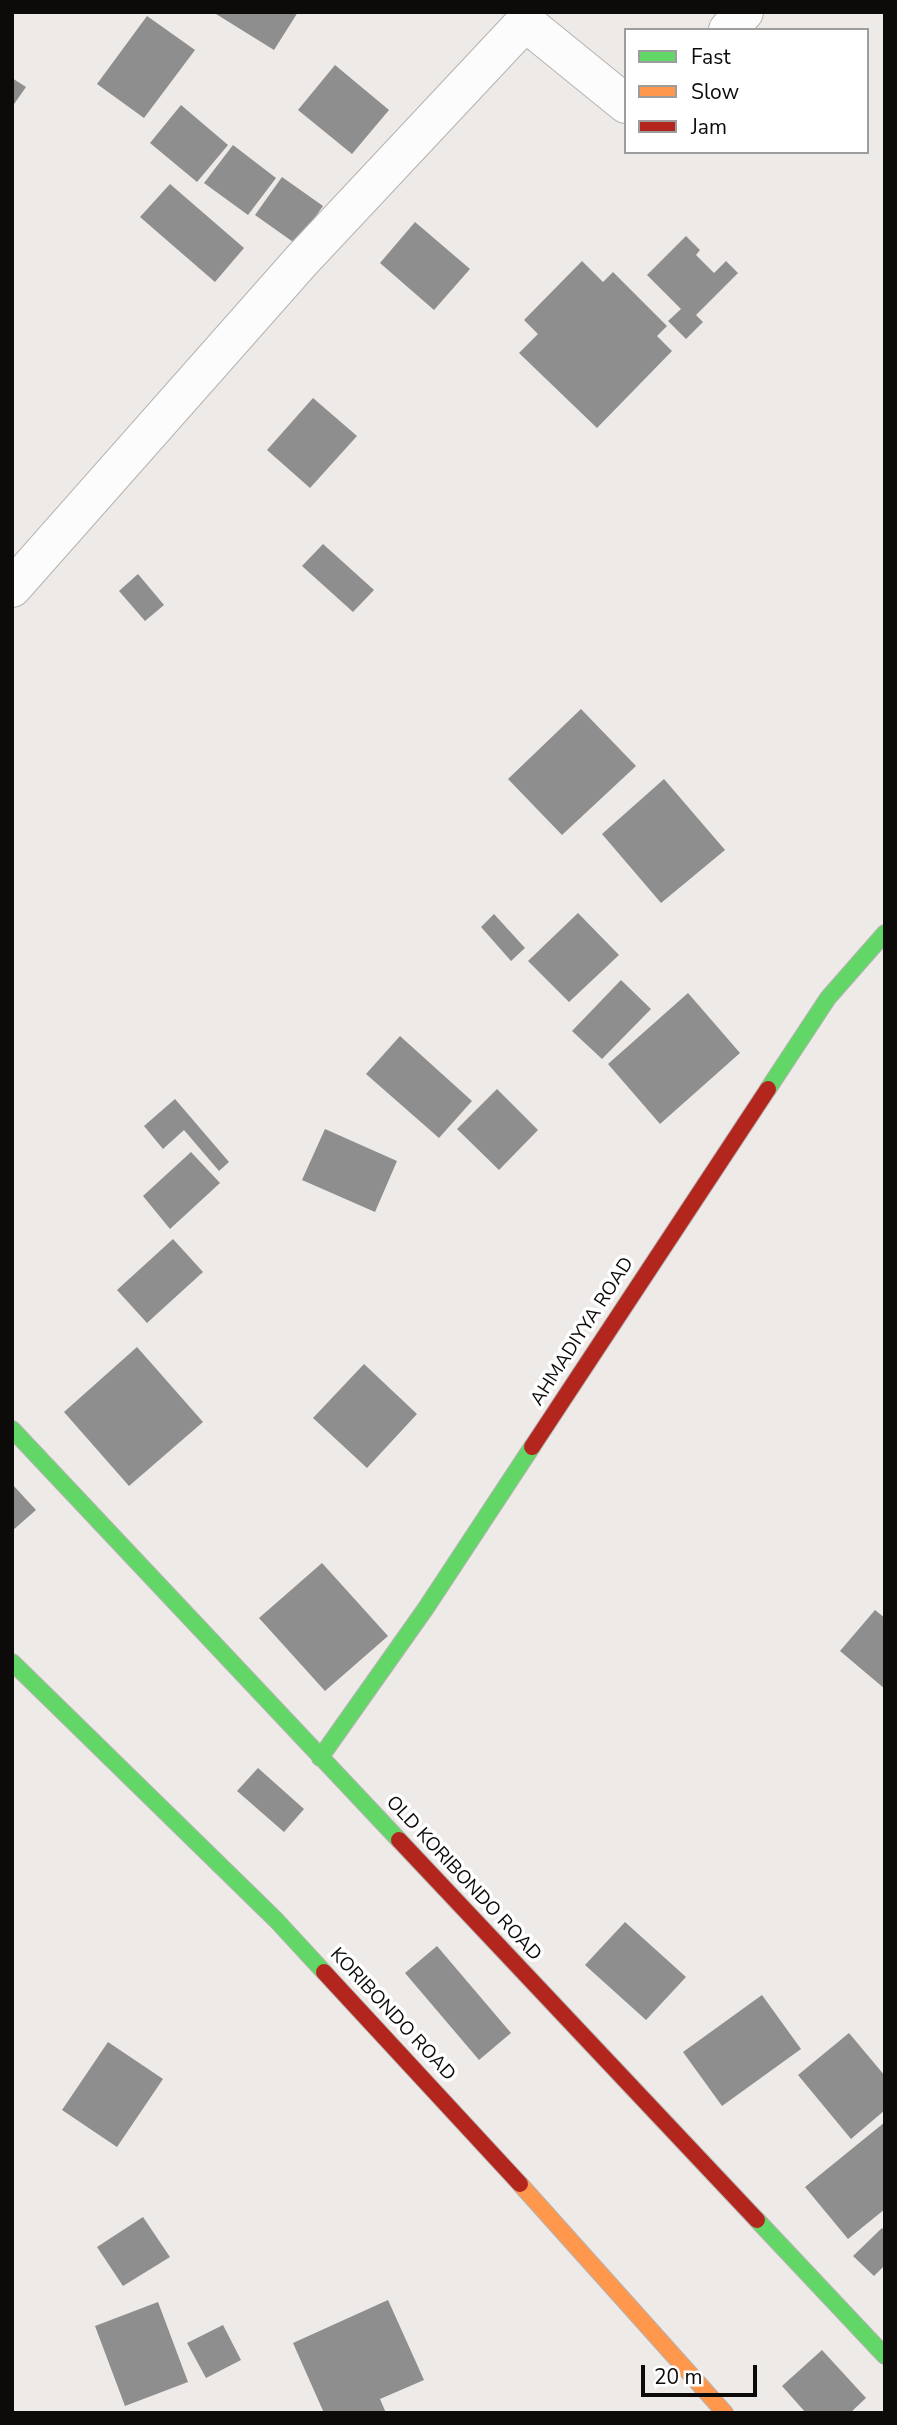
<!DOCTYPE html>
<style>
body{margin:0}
#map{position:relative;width:897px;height:2425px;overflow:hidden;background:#edeae8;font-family:"Nunito Sans",sans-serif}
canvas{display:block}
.frame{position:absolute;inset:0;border:14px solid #0d0b09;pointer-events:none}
.legend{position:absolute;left:624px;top:28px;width:245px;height:126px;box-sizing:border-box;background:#fff;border:2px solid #9e9d9d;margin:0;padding:9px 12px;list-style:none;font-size:21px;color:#0d0b09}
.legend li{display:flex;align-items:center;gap:14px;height:35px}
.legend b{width:35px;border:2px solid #9e9d9d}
.scale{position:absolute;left:641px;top:2365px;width:116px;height:32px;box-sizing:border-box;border:4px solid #0d0b09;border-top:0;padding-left:9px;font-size:21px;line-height:24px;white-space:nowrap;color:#0d0b09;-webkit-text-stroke:5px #fff;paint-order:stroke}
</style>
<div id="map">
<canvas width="897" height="2425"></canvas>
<div class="frame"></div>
<ul class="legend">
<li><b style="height:9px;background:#63d668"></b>Fast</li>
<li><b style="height:9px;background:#ff974d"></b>Slow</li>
<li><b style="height:9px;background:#b3261e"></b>Jam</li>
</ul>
<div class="scale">20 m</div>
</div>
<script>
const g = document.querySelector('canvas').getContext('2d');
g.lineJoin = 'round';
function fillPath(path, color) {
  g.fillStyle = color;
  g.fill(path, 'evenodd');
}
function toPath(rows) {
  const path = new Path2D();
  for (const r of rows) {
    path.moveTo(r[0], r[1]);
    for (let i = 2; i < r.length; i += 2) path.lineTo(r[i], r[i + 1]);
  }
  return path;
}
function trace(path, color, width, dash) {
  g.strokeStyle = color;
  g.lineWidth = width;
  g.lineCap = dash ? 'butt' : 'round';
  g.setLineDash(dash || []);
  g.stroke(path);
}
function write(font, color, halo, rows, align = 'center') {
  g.font = font + ' "Nunito Sans",sans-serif';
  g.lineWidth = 7;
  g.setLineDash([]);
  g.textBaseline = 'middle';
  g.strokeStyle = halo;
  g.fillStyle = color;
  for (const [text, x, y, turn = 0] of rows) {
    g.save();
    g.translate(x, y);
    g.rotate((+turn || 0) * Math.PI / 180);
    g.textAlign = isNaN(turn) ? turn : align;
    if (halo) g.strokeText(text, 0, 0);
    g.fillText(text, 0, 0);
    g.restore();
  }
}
const building = toPath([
 [218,12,298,12,274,50,216,14],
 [147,16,195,50,144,118,97,84],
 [335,65,389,110,352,154,298,110],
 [12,78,26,87,12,107],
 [181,105,228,145,197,182,150,143],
 [233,145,276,178,248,215,204,183],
 [282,177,323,206,296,244,255,215],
 [170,184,244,248,215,282,140,217],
 [415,222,470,269,434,310,380,263],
 [686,236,700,250,696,255,714,273,726,261,738,273,696,315,703,322,686,339,668,321,681,309,647,275],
 [582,261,603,282,613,272,667,326,657,336,672,351,597,428,519,353,538,334,524,320],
 [313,398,357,436,310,488,267,450],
 [323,544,374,590,353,612,302,566],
 [138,574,164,605,145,621,119,591],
 [581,709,636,766,562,835,508,779],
 [664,779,725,850,661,903,602,834],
 [578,913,619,955,569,1002,528,961],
 [494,914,525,948,511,961,481,927],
 [621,980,651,1009,602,1059,572,1031],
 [688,993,740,1053,660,1124,608,1064],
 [400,1036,472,1101,439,1138,366,1074],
 [497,1089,538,1130,499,1170,457,1129],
 [175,1099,229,1162,219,1171,184,1130,163,1149,144,1126],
 [325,1129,397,1161,375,1212,302,1180],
 [191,1152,220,1183,170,1229,143,1196],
 [173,1239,203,1272,147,1323,117,1290],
 [137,1347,203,1422,129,1486,64,1412],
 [364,1364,417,1414,367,1468,313,1418],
 [12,1484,36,1510,12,1531],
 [322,1563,388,1636,325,1691,259,1618],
 [875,1610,885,1618,885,1689,840,1651],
 [258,1768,304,1809,284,1832,237,1791],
 [625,1922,686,1977,646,2020,585,1965],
 [437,1946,511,2033,479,2060,405,1973],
 [762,1995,801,2049,722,2106,683,2052],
 [849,2033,885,2076,885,2110,851,2139,798,2075],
 [108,2042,163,2079,117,2147,62,2110],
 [885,2122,885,2209,848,2239,805,2187],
 [143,2217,170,2257,123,2286,97,2247],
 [882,2228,885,2231,885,2265,874,2276,853,2256],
 [388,2300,424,2380,380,2399,386,2413,324,2413,293,2343],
 [158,2302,188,2382,125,2406,95,2326],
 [223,2325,241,2360,206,2378,187,2343],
 [822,2350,866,2398,850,2413,806,2413,782,2386]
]);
const street = toPath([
 [728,30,744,12],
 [12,588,302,260,525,22,626,104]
]);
const fast = toPath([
 [768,1089,828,998,885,933],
 [12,1429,399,1840],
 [12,1662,276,1920,324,1972],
 [320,1758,426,1608,532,1447],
 [757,2220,885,2356]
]);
const slow = toPath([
 [520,2184,725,2413]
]);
const jam = toPath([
 [532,1447,768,1089],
 [399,1840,757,2220],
 [324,1972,520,2184]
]);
const streetNames = [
 ["AHMADIYYA ROAD",583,1332,-57],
 ["OLD KORIBONDO ROAD",463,1879,47],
 ["KORIBONDO ROAD",392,2015,47]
];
fillPath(building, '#8f8e8e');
trace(street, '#b5b3b1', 40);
trace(fast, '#b5b3b1', 18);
trace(slow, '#b5b3b1', 18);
trace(jam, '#b5b3b1', 18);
trace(street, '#fcfcfc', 38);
trace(fast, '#63d668', 16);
trace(slow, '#ff974d', 16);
trace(jam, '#b3261e', 16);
write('19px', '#0d0b09', '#fff', streetNames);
</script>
